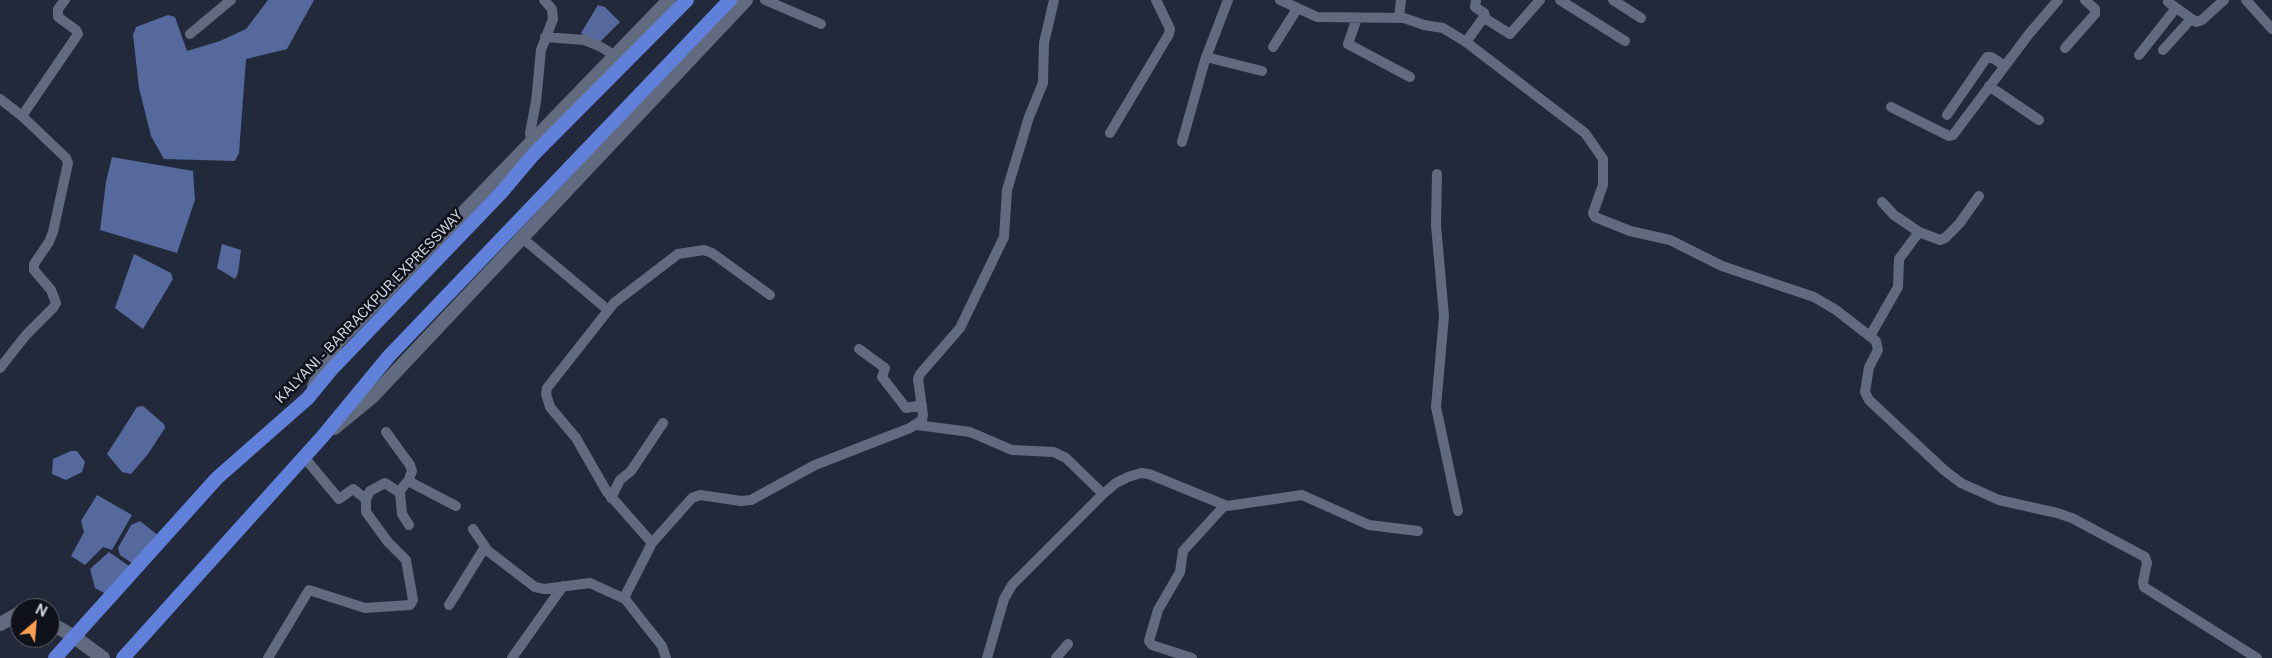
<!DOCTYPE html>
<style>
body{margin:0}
#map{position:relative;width:2272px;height:658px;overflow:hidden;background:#22293a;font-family:"Public Sans",sans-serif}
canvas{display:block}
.north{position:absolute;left:10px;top:598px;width:50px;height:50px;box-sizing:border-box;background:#0f121a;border:1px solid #5b5f68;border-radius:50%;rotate:27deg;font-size:14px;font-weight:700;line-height:20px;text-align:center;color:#cdd2dd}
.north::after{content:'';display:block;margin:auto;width:18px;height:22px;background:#fc9e52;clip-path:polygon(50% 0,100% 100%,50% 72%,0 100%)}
</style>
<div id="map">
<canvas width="2272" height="658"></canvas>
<div class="north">N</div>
</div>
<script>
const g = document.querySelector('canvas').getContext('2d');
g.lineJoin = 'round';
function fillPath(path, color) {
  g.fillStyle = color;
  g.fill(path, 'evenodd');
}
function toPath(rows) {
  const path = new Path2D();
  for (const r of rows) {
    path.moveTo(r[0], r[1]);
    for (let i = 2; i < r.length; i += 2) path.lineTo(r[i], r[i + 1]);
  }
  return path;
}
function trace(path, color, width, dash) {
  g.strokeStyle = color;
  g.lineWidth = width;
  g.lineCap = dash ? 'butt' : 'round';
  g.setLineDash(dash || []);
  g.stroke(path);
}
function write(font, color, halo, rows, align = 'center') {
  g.font = font + ' "Public Sans",sans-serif';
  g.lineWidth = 5;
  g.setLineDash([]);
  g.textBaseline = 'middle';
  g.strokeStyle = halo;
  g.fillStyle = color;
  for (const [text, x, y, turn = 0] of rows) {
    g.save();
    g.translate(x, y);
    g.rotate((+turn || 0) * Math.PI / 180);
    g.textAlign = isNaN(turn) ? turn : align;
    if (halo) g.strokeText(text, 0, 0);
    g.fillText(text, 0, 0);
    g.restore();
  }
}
const water = toPath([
 [268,0,314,0,287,49,246,59,239,153,235,161,164,159,151,136,139,88,133,35,136,27,168,15,175,17,187,51,220,41,246,29],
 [598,5,605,7,620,22,595,47,581,33],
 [112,157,193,171,195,200,177,253,100,230,106,182],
 [222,244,241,250,238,273,235,279,217,268],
 [134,254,171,273,173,279,143,329,115,308],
 [143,406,164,424,165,428,148,454,131,474,122,472,107,454,137,407],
 [71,451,77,451,85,462,82,472,66,480,52,474,53,459],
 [97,495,132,515,112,550,103,547,85,565,71,556,84,532,81,521],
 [140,521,160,537,142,570,120,555,118,548,131,525],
 [109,552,129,566,108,595,95,588,90,569]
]);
const minor = toPath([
 [765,0,821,24],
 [1280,0,1317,17,1404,18,1424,25,1443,28,1466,42,1585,133,1603,159,1603,185,1593,213,1595,217,1630,231,1670,240,1722,266,1814,297,1836,310,1876,341,1878,350,1869,367,1865,392,1869,400,1944,470,1961,483,1999,500,2057,513,2072,518,2145,557,2147,563,2143,582,2144,587,2257,658],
 [1476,0,1475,7,1484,13,1486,19,1510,34,1540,0],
 [1560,0,1625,41],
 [1613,0,1641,18],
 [2246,0,2272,29],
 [2168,2,2196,22,2202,20,2224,0],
 [1357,18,1348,44,1410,77],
 [1399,18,1401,0],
 [190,34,231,0],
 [545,37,584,40,601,47,614,55],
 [1466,42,1484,17],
 [1273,47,1297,9],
 [2065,48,2095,14,2095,9,2085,0],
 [2163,50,2191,19],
 [2139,55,2176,8],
 [1206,57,1262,71],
 [1989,86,2039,120],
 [0,99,22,116,66,158,68,163,53,232,49,242,34,264,34,270,51,290,56,303,53,308,26,335,0,368],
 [1891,107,1949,136,1953,135,2029,34,2058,0],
 [1947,115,1987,57,1991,57,2005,66],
 [22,116,78,34,76,30,58,17,58,9,65,0],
 [1110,133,1169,34,1170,29,1156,0],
 [1182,142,1205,60,1228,0],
 [532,144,530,133,536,102,541,50,553,19,552,9,544,0],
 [1437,174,1436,225,1444,316,1436,407,1458,511],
 [1919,232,1940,240,1945,238,1959,224,1979,196],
 [521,237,608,310],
 [1870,336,1898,287,1899,259,1919,232,1894,215,1882,202],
 [859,349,885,368,882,377,906,408,922,405],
 [917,425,970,432,1012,450,1054,452,1066,458,1103,494],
 [386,432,410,465,412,471,408,482],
 [304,457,339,499,353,489,366,499],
 [399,492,406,483,410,482,456,506],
 [611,498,620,480,631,471,663,423],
 [473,529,488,551,535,587,544,589,590,583,625,599],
 [652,543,607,492,576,438,550,407,546,394,547,388,614,303,678,254,704,250,712,253,770,295],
 [449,605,485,547],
 [268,658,309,590,365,608,410,605,413,600,406,560,388,542,366,512,366,499,370,491,385,483,400,493,402,514,409,525],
 [512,658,563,586],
 [666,658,662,646,625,599,626,594,652,543,692,498,700,495,741,501,751,500,815,465,910,428,922,420,923,415,918,379,920,374,960,328,1004,237,1007,190,1029,117,1043,83,1044,43,1054,0],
 [987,658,1004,599,1012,585,1103,494,1116,483,1128,477,1141,473,1149,474,1227,506,1302,495,1369,525,1418,531],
 [1056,658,1068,644],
 [1192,658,1152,645,1149,641,1158,610,1180,572,1183,551,1224,506]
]);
const tertiary = toPath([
 [314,386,336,344,669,0],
 [334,428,373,396,746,0],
 [50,623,73,636,103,658],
 [0,624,20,613]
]);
const trunk = toPath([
 [55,658,217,478,308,398,331,370,501,193,533,155,687,0],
 [123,658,323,436,389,356,730,0]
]);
const streetNames = [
 ["KALYANI - BARRACKPUR EXPRESSWAY",369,307,-46]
];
fillPath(water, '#55699d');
trace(minor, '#616a7e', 10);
trace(tertiary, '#616a7e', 14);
trace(trunk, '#6180d9', 14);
write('14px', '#cdd2dd', '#0f121a', streetNames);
</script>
